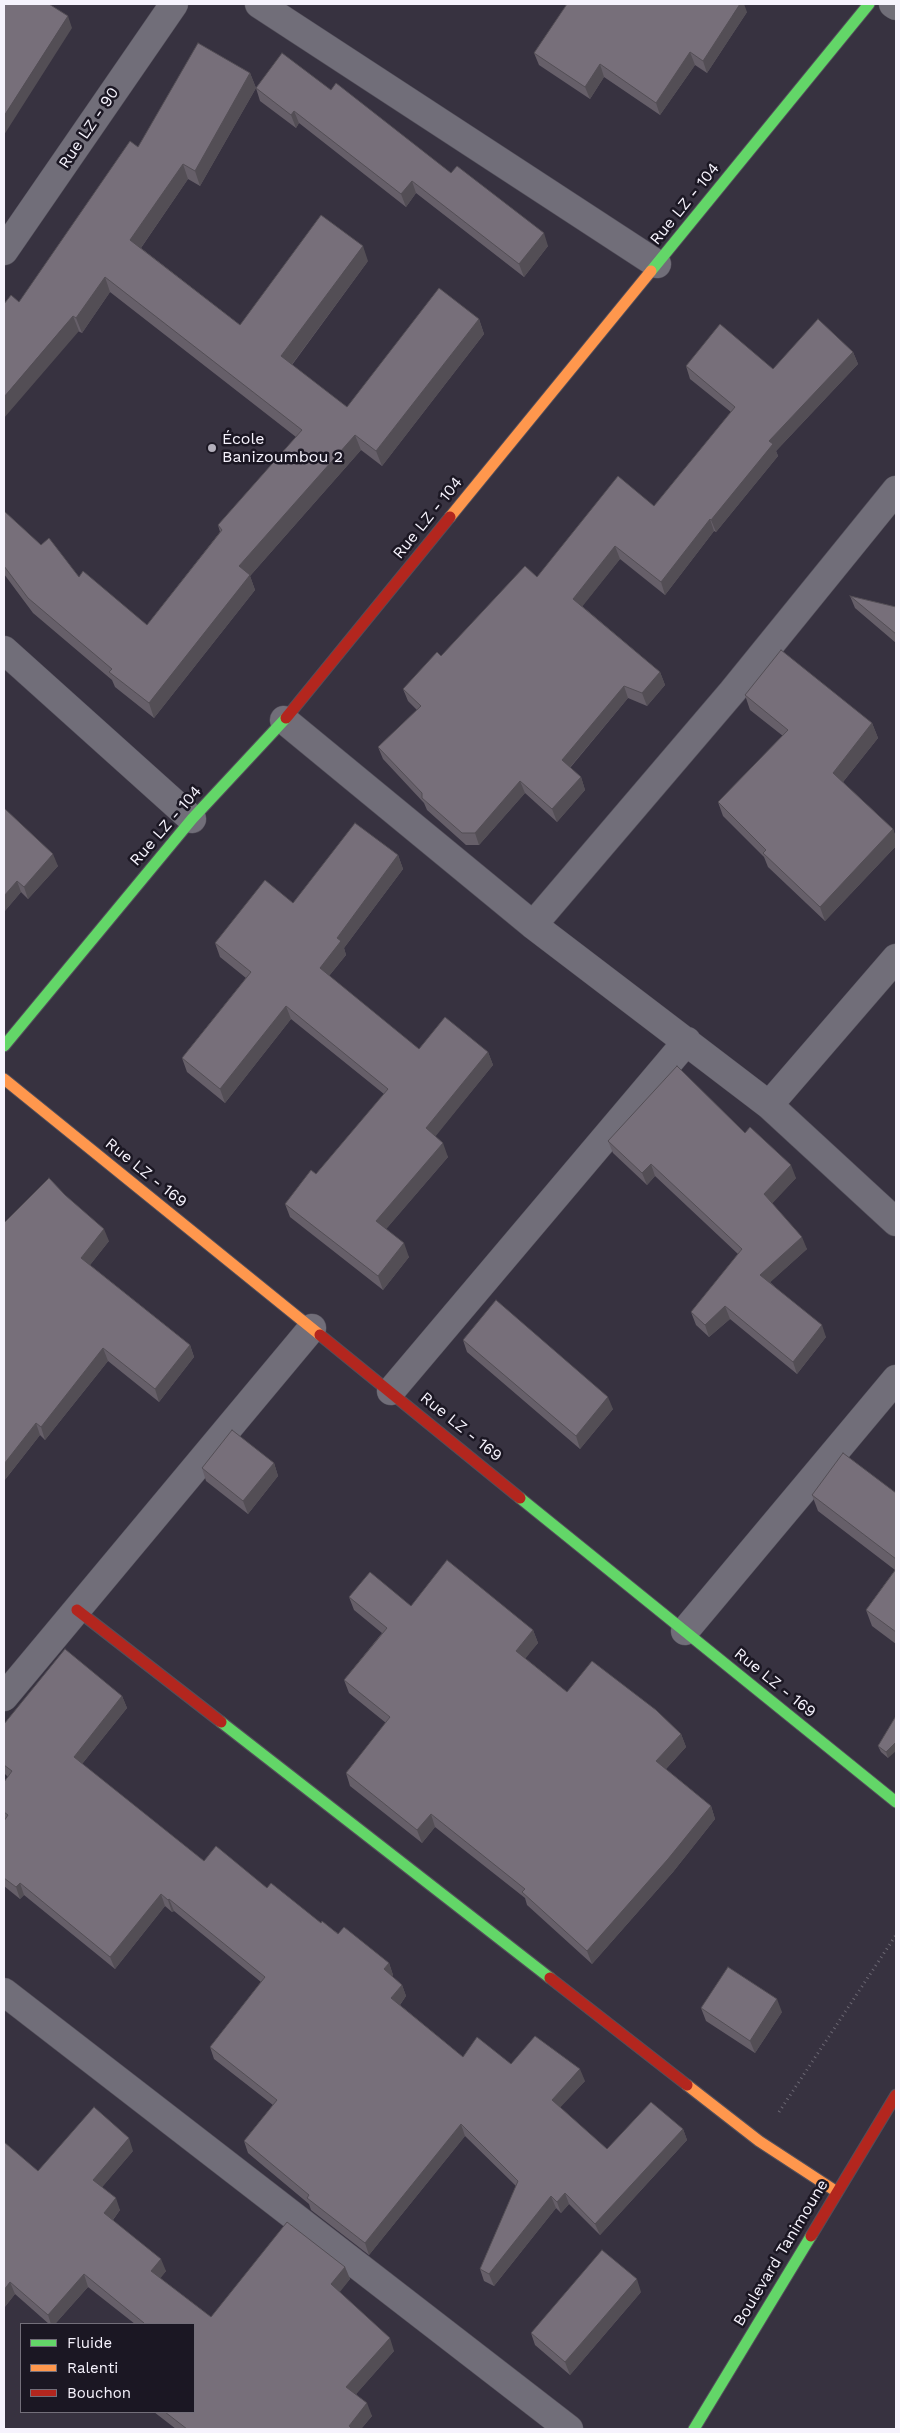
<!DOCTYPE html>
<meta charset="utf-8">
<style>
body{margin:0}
#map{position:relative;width:900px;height:2433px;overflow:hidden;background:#373240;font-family:"Work Sans",sans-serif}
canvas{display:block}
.frame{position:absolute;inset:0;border:5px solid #f6f3fd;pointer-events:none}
.legend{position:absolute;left:20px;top:2323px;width:175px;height:90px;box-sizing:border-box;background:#1b1723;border:1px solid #736f7a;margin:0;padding:6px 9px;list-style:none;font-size:15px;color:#f6f3fd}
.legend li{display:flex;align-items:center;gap:10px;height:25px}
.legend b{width:25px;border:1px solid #736f7a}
</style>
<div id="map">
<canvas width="900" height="2433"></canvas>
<div class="frame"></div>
<ul class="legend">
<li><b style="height:6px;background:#63d668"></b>Fluide</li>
<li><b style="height:6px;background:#ff974d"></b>Ralenti</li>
<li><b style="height:6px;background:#b3261e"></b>Bouchon</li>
</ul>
</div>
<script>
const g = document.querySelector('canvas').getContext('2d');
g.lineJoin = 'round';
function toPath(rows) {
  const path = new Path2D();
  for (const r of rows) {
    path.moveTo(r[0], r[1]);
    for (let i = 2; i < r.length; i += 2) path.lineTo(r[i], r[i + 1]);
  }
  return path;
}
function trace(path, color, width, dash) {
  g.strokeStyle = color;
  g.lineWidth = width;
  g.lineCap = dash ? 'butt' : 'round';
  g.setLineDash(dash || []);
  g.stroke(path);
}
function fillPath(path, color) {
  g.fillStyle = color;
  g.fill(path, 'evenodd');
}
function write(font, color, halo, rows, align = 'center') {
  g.font = font + ' "Work Sans",sans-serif';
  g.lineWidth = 5;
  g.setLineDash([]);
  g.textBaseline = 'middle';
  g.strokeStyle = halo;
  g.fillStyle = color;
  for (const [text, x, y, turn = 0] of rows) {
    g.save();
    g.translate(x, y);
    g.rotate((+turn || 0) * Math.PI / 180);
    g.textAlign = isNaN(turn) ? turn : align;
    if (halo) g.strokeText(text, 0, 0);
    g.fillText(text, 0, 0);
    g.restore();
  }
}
const path = toPath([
 [779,2112,896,1935]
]);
const street = toPath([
 [259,4,657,264],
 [893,4,896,6],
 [4,251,174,4],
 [4,650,192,819],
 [284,720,533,925,769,1105,896,1222],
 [533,925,732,692,896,490],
 [769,1105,896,958],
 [391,1391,687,1041],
 [685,1631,896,1379],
 [4,1697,312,1328],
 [4,1992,569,2429]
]);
const fast = toPath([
 [651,271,869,4],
 [4,1046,192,819,286,718],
 [520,1498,896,1802],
 [221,1722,550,1978],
 [694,2429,811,2236]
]);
const slow = toPath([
 [450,517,651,271],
 [4,1079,320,1335],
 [687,2085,759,2141,837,2192]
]);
const jam = toPath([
 [286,718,450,517],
 [320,1335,520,1498],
 [77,1610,221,1722],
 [550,1978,687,2085],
 [811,2236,896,2095]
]);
const wall = toPath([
 [747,12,707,73,695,65,660,115,604,77,590,99,539,65,534,53],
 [250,73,256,88,200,186,188,179,141,248,240,325,368,261,292,365,347,407,479,319,484,334,382,466,361,450,250,576,255,590,154,718,115,687,112,680,33,613,4,574,4,511,41,545,79,577,147,625,220,532,218,525,296,437,110,292,82,333,19,302,138,147],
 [256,88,331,90,451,173,548,246,524,277,416,193,406,207,299,123,296,128,260,101],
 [853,352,858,364,776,451,778,456,716,532,714,531,665,595,620,559,582,606,660,672,665,685,647,706,628,698,570,768,581,777,585,790,557,822,525,793,479,845,466,845,427,810,424,803,383,759,378,747,417,710,408,701,403,689,441,656,537,577,654,506,731,412,690,379,686,366,773,369],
 [850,596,896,607,896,643,855,608],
 [745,695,872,723,878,738,843,782,893,829,896,838,896,846,825,921,768,867,764,857,723,816,718,802,783,736,750,710],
 [4,809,58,866,28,899,21,892,4,912],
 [398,855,403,869,344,948,346,955,329,976,419,1049,488,1052,493,1065,435,1136,448,1157,386,1229,409,1257,383,1290,290,1217,285,1204,316,1174,384,1094,291,1019,225,1103,187,1072,182,1058,246,978,220,957,215,943,293,903],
 [745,1133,796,1178,772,1203,807,1249,770,1282,826,1337,797,1374,730,1319,709,1337,696,1325,691,1312,738,1254,655,1176,647,1185,613,1153,608,1141],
 [4,1223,109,1241,90,1265,190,1345,194,1357,159,1402,108,1361,45,1440,40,1435,4,1481],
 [463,1340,613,1409,580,1449,467,1352],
 [274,1463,278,1476,248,1514,206,1481,202,1468],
 [896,1493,896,1644,872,1626,866,1610,895,1570,818,1511,812,1495],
 [349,1597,411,1606,533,1630,538,1643,525,1658,567,1692,681,1734,686,1747,666,1769,711,1806,715,1819,673,1872,592,1964,527,1905,525,1898,435,1827,422,1843,350,1786,346,1773,386,1723,349,1693,344,1680,382,1633,354,1610],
 [122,1696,127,1708,82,1764,204,1861,267,1888,321,1923,389,1963,393,1975,392,1976,402,1985,406,1996,400,2005,463,2057,511,2064,585,2081,560,2107,607,2149,683,2129,687,2140,600,2235,569,2204,561,2213,556,2208,494,2286,484,2281,480,2269,516,2186,465,2136,369,2255,311,2210,309,2204,248,2153,244,2141,273,2105,214,2059,210,2047,261,1982,174,1911,172,1912,165,1906,115,1969,24,1895,20,1899,4,1886,4,1782,8,1777,4,1773,4,1724],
 [896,1716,888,1758,881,1752,878,1746],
 [701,2008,782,2012,755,2053,706,2021],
 [133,2151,102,2187,120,2210,113,2220,166,2271,160,2278,211,2317,345,2267,350,2279,339,2292,394,2351,356,2394,372,2416,361,2429,176,2429,154,2412,194,2412,194,2324,135,2324,88,2287,55,2324,49,2324,15,2294,4,2308,38,2171],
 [641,2292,570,2375,535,2345,531,2333]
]);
const shadedWall = toPath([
 [740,4,744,4,747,12,707,73,703,61],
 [68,16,72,28,4,135,4,116],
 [690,52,695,65,660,115,656,103],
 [600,64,604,77,590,99,585,87],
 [250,73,256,88,200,186,195,171],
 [294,111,299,123,296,128,291,115],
 [183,164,188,179,136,255,130,240],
 [412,181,416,193,406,207,401,194],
 [544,233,548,246,524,277,519,264],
 [363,246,368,261,287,371,281,356],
 [105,277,110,292,82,333,76,318],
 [73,316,79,331,4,418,4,397],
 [479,319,484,334,382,466,376,451],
 [853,352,858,364,776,451,778,456,716,532,711,520,769,441],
 [355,435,361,450,250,576,255,590,154,718,149,703,239,566],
 [710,519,714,531,665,595,661,582],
 [615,546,620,559,578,612,573,599],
 [660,672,665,685,647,706,642,693],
 [624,686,628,698,566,772,562,760],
 [872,723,878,738,839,787,833,773],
 [581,777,585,790,557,822,552,809],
 [520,781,525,793,479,845,475,833],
 [893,829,896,838,896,846,825,921,820,907],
 [53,854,58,866,28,899,24,887],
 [398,855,403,869,344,948,346,955,324,982,320,968,337,938],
 [17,881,21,892,4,912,4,896],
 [286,1006,291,1019,225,1103,220,1089],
 [488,1052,493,1065,431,1142,426,1128],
 [443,1143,448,1157,381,1235,376,1221],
 [651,1164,655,1176,647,1185,642,1173],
 [791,1165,796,1178,769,1207,764,1194],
 [104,1229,109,1241,86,1270,81,1258],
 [802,1237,807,1249,765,1287,760,1275],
 [404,1243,409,1257,383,1290,378,1276],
 [725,1306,730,1319,709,1337,705,1325],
 [822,1325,826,1337,797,1374,793,1362],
 [190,1345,194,1357,159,1402,155,1389],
 [103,1348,108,1361,45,1440,41,1427],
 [608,1397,613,1409,580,1449,576,1436],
 [36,1423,40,1435,4,1481,4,1464],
 [274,1463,278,1476,248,1514,243,1501],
 [533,1630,538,1643,521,1664,516,1651],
 [122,1696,127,1708,78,1769,74,1757],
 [681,1734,686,1747,661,1774,656,1761],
 [896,1742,896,1751,888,1758,886,1752],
 [711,1806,715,1819,673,1872,592,1964,587,1951],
 [431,1814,435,1827,422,1843,417,1830],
 [20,1883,24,1895,20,1899,16,1887],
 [161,1894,165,1906,115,1969,110,1957],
 [169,1899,174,1911,172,1912,168,1900],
 [389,1963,393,1975,388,1981,384,1969],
 [402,1985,406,1996,396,2010,391,1998],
 [777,1999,782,2012,755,2053,750,2041],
 [580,2069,585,2081,556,2112,552,2100],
 [461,2124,465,2136,369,2255,365,2243],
 [683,2129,687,2140,600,2235,595,2224],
 [129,2138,133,2151,98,2192,93,2180],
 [565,2193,569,2204,561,2213,557,2202],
 [551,2196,556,2208,494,2286,489,2274],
 [116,2198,120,2210,109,2225,104,2213],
 [161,2259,166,2271,156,2284,151,2271],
 [345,2267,350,2279,336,2297,331,2284],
 [84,2274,88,2287,55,2324,51,2324,48,2315],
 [637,2279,641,2292,570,2375,565,2362],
 [10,2282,15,2294,4,2308,4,2290],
 [390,2338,394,2351,351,2400,346,2387],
 [367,2403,372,2416,361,2429,350,2429,349,2426]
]);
const building = toPath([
 [4,4,49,4,68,16,4,116,4,4],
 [567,4,740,4,703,61,690,52,656,103,600,64,585,87,534,53,567,4],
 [198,43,250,73,195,171,183,164,130,240,240,325,321,215,363,246,281,356,347,407,439,288,479,319,376,451,355,435,239,566,250,575,149,703,109,672,112,669,28,598,4,566,4,511,41,545,49,538,79,577,83,571,147,625,222,530,218,525,302,430,105,277,76,318,73,316,4,397,4,304,11,295,19,302,130,141,138,147,198,43],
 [282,53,331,90,336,83,451,173,457,166,544,233,519,264,412,181,401,194,294,111,291,115,256,88,282,53],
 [818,319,853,352,769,441,773,444,711,520,710,519,661,582,615,546,573,599,660,672,642,693,624,686,562,760,581,777,552,809,520,781,475,833,462,833,422,798,422,793,378,747,421,706,403,689,437,652,441,656,525,566,537,577,618,476,654,506,735,407,686,366,720,324,773,369,818,319],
 [850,596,896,607,896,634,850,596],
 [781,650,872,723,833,773,893,829,820,907,763,853,766,850,718,802,788,730,745,695,781,650],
 [4,808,53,854,24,887,17,881,4,896,4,808],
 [355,823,398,855,337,938,341,941,320,968,419,1049,445,1017,488,1052,426,1128,443,1143,376,1221,404,1243,378,1276,285,1204,311,1170,316,1174,388,1089,286,1006,220,1089,182,1058,251,972,215,943,265,880,293,903,355,823],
 [677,1066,745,1133,750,1127,791,1165,764,1194,802,1237,760,1275,822,1325,793,1362,725,1306,705,1325,691,1312,742,1249,651,1164,642,1173,608,1141,677,1066],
 [49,1178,65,1195,104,1229,81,1258,190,1345,155,1389,103,1348,41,1427,36,1423,4,1464,4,1223,49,1178],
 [496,1300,608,1397,576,1436,463,1340,496,1300],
 [232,1430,274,1463,243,1501,202,1468,232,1430],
 [843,1453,896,1493,896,1559,812,1495,843,1453],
 [447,1560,533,1630,516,1651,567,1692,592,1661,656,1710,681,1734,656,1761,711,1806,668,1859,587,1951,522,1892,525,1889,431,1814,417,1830,346,1773,390,1717,344,1680,387,1628,349,1597,370,1572,411,1606,447,1560],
 [896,1569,896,1632,866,1610,896,1569],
 [65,1649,122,1696,74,1757,204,1861,216,1846,267,1888,271,1883,321,1923,322,1921,338,1934,344,1927,389,1963,384,1969,402,1985,391,1998,463,2057,477,2037,511,2064,535,2036,580,2069,552,2100,607,2149,651,2102,683,2129,595,2224,565,2193,557,2202,551,2196,489,2274,480,2269,518,2181,461,2124,365,2243,307,2198,309,2195,244,2141,277,2100,210,2047,265,1977,169,1899,168,1900,161,1894,110,1957,20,1883,16,1887,4,1878,4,1821,8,1815,4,1812,4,1782,12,1771,4,1765,4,1724,65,1649],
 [896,1716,896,1742,886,1752,878,1746,896,1716],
 [728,1967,777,1999,750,2041,701,2008,728,1967],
 [94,2107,129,2138,93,2180,116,2198,104,2213,161,2259,151,2271,211,2317,287,2222,345,2267,331,2284,390,2338,346,2387,367,2403,349,2426,352,2429,187,2429,165,2412,194,2412,194,2324,142,2324,144,2323,84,2274,48,2315,10,2282,4,2290,4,2142,38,2171,94,2107],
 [602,2250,637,2279,565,2362,531,2333,602,2250]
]);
const markers = [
 [212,448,5,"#b3afbb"]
];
const streetNames = [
 ["Rue LZ - 90",89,128,-56],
 ["Rue LZ - 104",685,204,-51],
 ["Rue LZ - 104",428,518,-51],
 ["Rue LZ - 104",166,826,-49],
 ["Rue LZ - 169",146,1173,39],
 ["Rue LZ - 169",461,1427,39],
 ["Rue LZ - 169",775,1683,39],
 ["Boulevard Tanimoune",781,2253,-59]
];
const poiNames = [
 ["École",222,439],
 ["Banizoumbou 2",222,457]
];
trace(street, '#534f5a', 29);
trace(fast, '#534f5a', 13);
trace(slow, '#534f5a', 13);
trace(jam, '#534f5a', 13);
trace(path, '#6c6873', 3, [1, 4]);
trace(street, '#716e79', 28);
trace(fast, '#63d668', 11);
trace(slow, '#ff974d', 11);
trace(jam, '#b3261e', 11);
fillPath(wall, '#665f69');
fillPath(shadedWall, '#534e55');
fillPath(building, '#776f7a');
trace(building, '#534e55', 1);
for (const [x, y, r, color] of markers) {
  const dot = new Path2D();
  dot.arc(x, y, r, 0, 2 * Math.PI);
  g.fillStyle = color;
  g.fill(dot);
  trace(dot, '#1b1723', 2);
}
write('16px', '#f6f3fd', '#1b1723', streetNames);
write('16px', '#f6f3fd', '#1b1723', poiNames, 'left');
</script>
